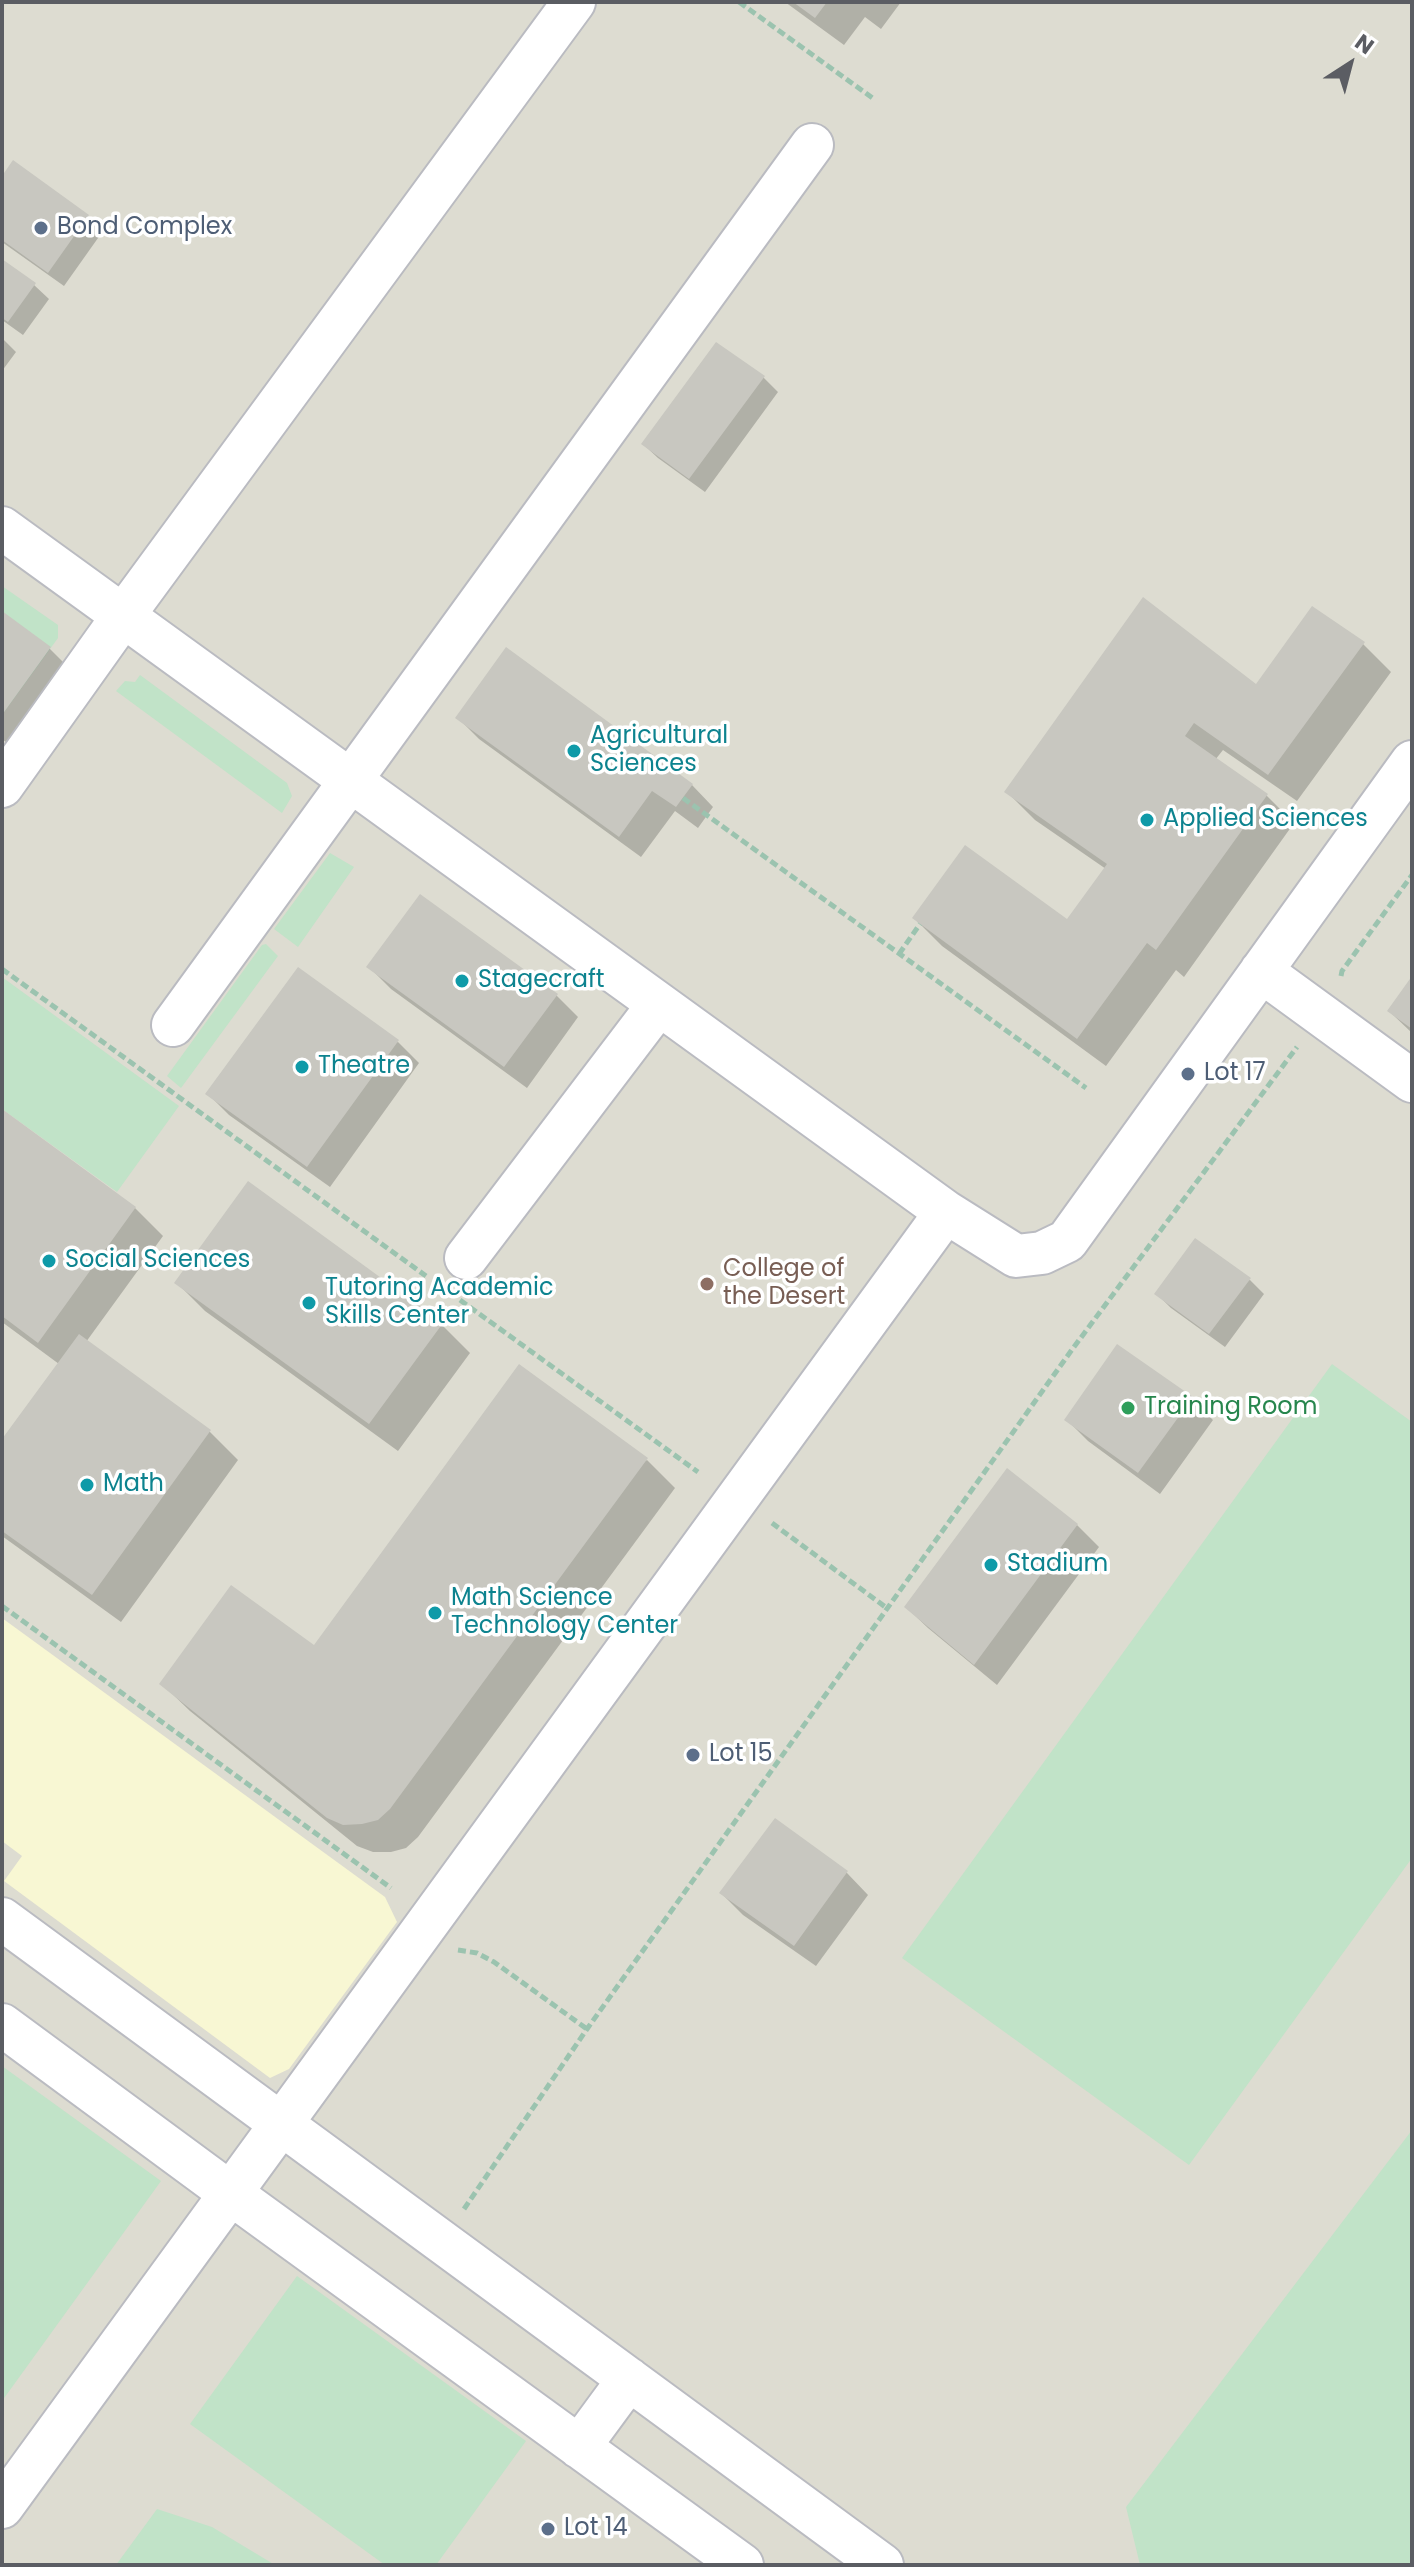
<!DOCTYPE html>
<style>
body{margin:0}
#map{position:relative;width:1414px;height:2567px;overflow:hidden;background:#edede3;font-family:Poppins,sans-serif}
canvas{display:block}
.frame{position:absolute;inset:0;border:4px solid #5b5d63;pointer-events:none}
.north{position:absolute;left:1310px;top:24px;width:80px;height:80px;-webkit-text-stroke:6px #fff;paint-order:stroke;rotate:36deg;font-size:22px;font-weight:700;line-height:32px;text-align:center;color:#5b5d63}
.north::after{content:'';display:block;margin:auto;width:28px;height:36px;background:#5b5d63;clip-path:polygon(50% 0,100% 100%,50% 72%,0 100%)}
</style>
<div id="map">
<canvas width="1414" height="2567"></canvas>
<div class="frame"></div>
<div class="north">N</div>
</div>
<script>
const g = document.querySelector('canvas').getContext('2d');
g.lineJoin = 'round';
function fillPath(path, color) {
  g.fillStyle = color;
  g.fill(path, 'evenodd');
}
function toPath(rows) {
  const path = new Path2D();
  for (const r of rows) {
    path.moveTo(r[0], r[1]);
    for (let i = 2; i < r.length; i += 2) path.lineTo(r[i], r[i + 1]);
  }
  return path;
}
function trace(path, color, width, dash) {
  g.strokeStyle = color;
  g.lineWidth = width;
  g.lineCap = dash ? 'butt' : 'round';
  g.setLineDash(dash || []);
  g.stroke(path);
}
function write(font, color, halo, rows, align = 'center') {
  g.font = font + ' Poppins,sans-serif';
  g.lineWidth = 7;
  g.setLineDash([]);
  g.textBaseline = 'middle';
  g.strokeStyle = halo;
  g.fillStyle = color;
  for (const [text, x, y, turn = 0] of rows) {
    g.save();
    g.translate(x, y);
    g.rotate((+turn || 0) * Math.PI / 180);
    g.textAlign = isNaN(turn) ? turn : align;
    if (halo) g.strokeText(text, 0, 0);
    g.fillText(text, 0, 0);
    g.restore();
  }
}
const education = toPath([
 [2,2,1412,2,1412,2565,2,2565]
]);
const green = toPath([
 [2,586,58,625,58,638,2,715],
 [140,675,287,783,292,796,282,813,116,691,125,681,135,682],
 [330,853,354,867,298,947,274,929],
 [266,944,278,956,181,1088,167,1076,262,945],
 [2,977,179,1106,117,1192,2,1109],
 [1332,1364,1412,1422,1412,1858,1189,2165,902,1958],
 [2,2066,161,2181,2,2401],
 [1412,2130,1412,2565,1140,2565,1126,2507],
 [297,2276,526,2441,436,2565,385,2565,190,2424],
 [157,2509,212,2527,275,2565,116,2565]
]);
const sand = toPath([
 [2,1618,385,1897,397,1922,289,2069,270,2078,4,1881,22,1856,2,1841]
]);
const shadow = toPath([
 [785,2,901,2,881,29,865,17,844,45],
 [14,163,88,217,103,231,64,286,2,242,2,179],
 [2,262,34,285,49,299,23,335,2,320],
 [2,338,16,352,2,371],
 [763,377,778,392,705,492,658,458,643,444],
 [2,614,50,649,71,670,15,749,2,739],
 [1363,644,1391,672,1297,801,1223,750,1215,760,1266,795,1294,823,1184,977,1176,970,1106,1066,942,946,914,918,1068,922,1106,869,1035,820,1007,792],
 [458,718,692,785,713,807,698,828,675,811,641,857,479,739],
 [369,967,556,995,578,1017,527,1088,391,989],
 [1412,979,1412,1033,1389,1011],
 [398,1042,419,1063,330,1187,229,1115,207,1093],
 [2,1111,135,1208,163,1236,86,1342,210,1432,238,1460,121,1622,2,1536,2,1443,59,1364,2,1322],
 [248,1184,442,1325,470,1353,398,1451,205,1311,177,1283],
 [1250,1280,1264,1294,1225,1347,1171,1308,1157,1294],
 [1191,1399,1213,1420,1160,1494,1088,1441,1066,1419],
 [647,1460,675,1488,418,1837,406,1848,391,1852,373,1852,357,1846,190,1711,161,1683,314,1648],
 [1077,1525,1099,1547,997,1685,928,1628,906,1607],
 [775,1821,847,1873,868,1895,816,1966,743,1915,721,1893]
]);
const building = toPath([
 [793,2,827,2,815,18],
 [13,160,89,215,48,273,2,240,2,176],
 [2,259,36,283,8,322,2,318],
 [716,342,765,376,689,479,641,444],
 [1143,597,1256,684,1312,606,1365,642,1268,775,1194,723,1185,736,1268,794,1156,950,1147,943,1077,1039,912,918,965,845,1067,919,1107,864,1004,792],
 [2,611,51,647,2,715],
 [506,647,693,784,676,807,652,791,619,837,455,718],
 [420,894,558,994,504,1067,366,967],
 [298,967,399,1040,307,1167,205,1094],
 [1412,976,1412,1029,1387,1011],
 [2,1109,136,1207,38,1343,2,1316],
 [248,1181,443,1323,369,1424,174,1283],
 [1195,1238,1251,1278,1209,1334,1154,1294],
 [79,1334,211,1430,92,1595,2,1531,2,1439],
 [1117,1344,1193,1397,1138,1473,1064,1420],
 [519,1364,648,1458,390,1809,378,1820,362,1824,343,1825,327,1818,159,1684,231,1585,314,1645],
 [1007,1468,1078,1524,974,1665,904,1607],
 [775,1818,848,1871,794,1946,719,1893]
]);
const path = toPath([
 [739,2,874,99],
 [683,798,1086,1088],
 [899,954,920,924],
 [2,969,426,1276],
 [1341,976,1342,971,1412,875],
 [460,1300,698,1472],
 [772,1523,888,1609],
 [2,1606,391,1888],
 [458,1950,477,1953,494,1962,587,2029],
 [464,2209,587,2029,1071,1351,1297,1047]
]);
const minor = toPath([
 [2,528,946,1212,2,2507],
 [2,786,123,616,574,2],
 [1261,971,1412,1081],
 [173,1025,812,145],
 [946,1212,1016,1256,1042,1253,1067,1241,1412,762],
 [466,1258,659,1004],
 [2,1919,882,2565],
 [2,2025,230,2193,742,2565],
 [579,2447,629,2379]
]);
const markers = [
 [41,228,8,"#5c6f8a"],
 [574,751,8,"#0f9aa8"],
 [1147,820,8,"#0f9aa8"],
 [462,981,8,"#0f9aa8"],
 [302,1067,8,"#0f9aa8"],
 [1188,1074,8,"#5c6f8a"],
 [49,1261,8,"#0f9aa8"],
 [707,1284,8,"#8d6e63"],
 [309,1303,8,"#0f9aa8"],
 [1128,1408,8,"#2e9e5b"],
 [87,1485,8,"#0f9aa8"],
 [991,1565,8,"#0f9aa8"],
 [435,1613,8,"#0f9aa8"],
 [693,1755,8,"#5c6f8a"],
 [548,2529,8,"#5c6f8a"]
];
const serviceNames = [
 ["Bond Complex",57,228],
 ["Lot 17",1204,1074],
 ["Lot 15",709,1755],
 ["Lot 14",564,2529]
];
const cultureNames = [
 ["Agricultural",590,737],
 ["Sciences",590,765],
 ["Applied Sciences",1163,820],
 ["Stagecraft",478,981],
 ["Theatre",318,1067],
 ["Social Sciences",65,1261],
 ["Tutoring Academic",325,1289],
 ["Skills Center",325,1317],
 ["Math",103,1485],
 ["Stadium",1007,1565],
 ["Math Science",451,1599],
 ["Technology Center",451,1627]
];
const educationNames = [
 ["College of",723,1270],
 ["the Desert",723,1298]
];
const leisureNames = [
 ["Training Room",1144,1408]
];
fillPath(education, '#dddcd1');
fillPath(green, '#c1e3c8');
fillPath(sand, '#f8f7d3');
fillPath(shadow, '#0003');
fillPath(building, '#c8c7c0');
trace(minor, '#babbc1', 46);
trace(path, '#9bc3af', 5, [8, 4]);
trace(minor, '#fff', 42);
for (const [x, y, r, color] of markers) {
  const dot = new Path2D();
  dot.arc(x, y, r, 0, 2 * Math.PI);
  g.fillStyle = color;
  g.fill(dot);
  trace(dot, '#fff', 3);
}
write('24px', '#4e5e75', '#fff', serviceNames, 'left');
write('24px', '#0d838f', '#fff', cultureNames, 'left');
write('24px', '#785e54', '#fff', educationNames, 'left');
write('24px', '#27864d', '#fff', leisureNames, 'left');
</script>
